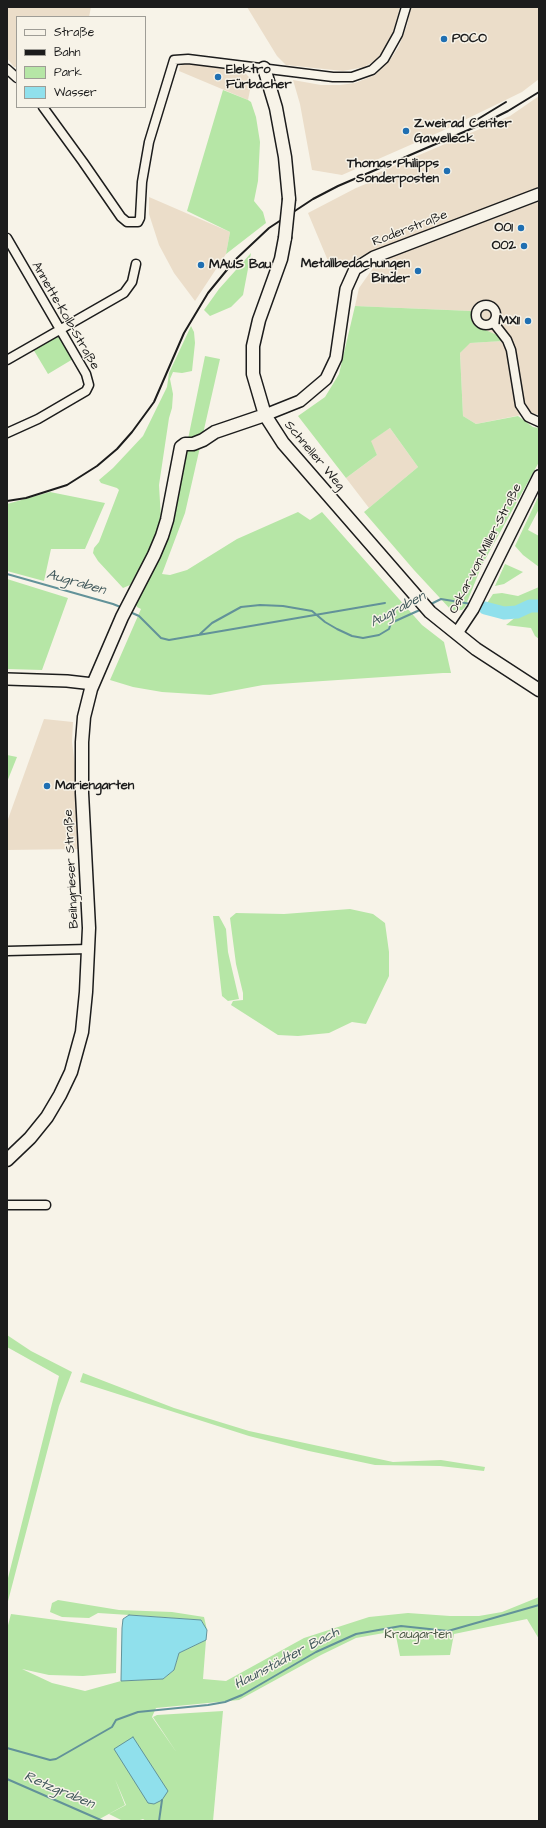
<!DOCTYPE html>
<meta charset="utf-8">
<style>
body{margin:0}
#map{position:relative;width:546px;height:1828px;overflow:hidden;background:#f7f3e8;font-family:"Architects Daughter",sans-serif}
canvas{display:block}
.frame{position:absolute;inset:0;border:8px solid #1c1c1c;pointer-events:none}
.legend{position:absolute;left:16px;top:16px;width:130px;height:92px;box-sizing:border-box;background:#f7f3e8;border:1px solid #9f9d96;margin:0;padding:5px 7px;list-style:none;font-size:12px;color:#1c1c1c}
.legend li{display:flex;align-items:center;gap:8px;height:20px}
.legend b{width:20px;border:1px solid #9f9d96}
</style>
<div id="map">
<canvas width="546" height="1828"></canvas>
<div class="frame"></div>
<ul class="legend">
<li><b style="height:5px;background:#f7f3e8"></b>Straße</li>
<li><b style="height:5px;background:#1c1c1c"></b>Bahn</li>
<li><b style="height:11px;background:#b6e6a6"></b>Park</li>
<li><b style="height:11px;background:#90e0ec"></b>Wasser</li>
</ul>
</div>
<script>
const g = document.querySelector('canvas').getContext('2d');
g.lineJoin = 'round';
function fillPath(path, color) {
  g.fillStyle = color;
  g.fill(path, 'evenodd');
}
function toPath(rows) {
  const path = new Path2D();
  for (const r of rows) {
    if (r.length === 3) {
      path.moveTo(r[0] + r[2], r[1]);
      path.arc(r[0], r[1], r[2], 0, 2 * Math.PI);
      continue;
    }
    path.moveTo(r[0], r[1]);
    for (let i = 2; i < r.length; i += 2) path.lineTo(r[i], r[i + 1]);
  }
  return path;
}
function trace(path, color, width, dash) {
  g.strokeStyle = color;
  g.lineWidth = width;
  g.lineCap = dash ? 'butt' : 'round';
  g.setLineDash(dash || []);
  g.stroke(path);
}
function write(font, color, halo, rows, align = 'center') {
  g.font = font + ' "Architects Daughter",sans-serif';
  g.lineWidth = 3;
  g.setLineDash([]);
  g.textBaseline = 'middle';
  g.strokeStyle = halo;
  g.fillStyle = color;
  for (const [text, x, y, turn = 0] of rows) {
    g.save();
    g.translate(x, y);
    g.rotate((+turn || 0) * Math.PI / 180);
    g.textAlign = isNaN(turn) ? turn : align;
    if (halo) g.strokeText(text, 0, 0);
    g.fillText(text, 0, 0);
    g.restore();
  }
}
const built = toPath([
 [7,7,91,7,89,17,17,17,17,67,14,67,7,58],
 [247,7,400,7,392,36,384,50,375,61,364,67,343,71,286,65,277,56],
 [411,7,539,7,539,79,522,92,442,131,342,175,312,170,300,104,293,80,321,85,340,85,355,83,375,75,392,57,399,46,407,25],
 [187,63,242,70,252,80,248,100,179,71,180,66],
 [539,96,539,415,531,413,476,424,463,416,460,353,469,343,503,341,497,335,474,325,471,319,471,311,355,306,359,288,378,261,373,252,331,268,308,213,356,188,380,178,375,174,510,116],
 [149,197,230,232,226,254,195,301,174,273,159,245,149,214],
 [390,428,418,467,369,508,346,478,377,455,370,441],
 [44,719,73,722,72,742,75,765,78,849,7,850,7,822]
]);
const green = toPath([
 [223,90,248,100,251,102,256,117,260,142,258,181,254,201,263,212,266,223,226,254,230,232,187,211],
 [251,253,243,295,231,307,210,316,204,310,219,289],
 [355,306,471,311,471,319,474,325,497,335,503,341,470,343,460,353,463,416,476,424,518,416,533,427,539,428,539,462,482,565,465,607,462,610,452,611,414,570,364,512,418,467,390,428,371,441,377,455,346,478,298,416,325,397,339,374],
 [191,326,194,332,195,343,192,371,182,373,173,372,170,379,173,394,172,408,169,418,159,485,161,519,151,546,139,569,130,585,123,588,98,561,93,553,94,548,99,542,119,490,117,488,101,483,99,480,113,468,143,436,167,387,169,373],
 [59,334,73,359,48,374,33,349],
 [205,356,220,359,185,513,162,574,170,575,187,570,237,539,298,512,310,520,322,512,422,625,444,642,451,673,443,673,263,685,210,695,162,692,133,687,110,680,141,609,137,607,134,602,170,527],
 [50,492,105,503,85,549,51,549,44,581,7,571,7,504],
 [539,495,539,509,528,530,539,536,539,567,523,555,515,546],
 [505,564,523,572,504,584,495,586],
 [7,579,68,598,42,670,7,669],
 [539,587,539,639,535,636,531,628,506,625,529,606,504,611,485,606,493,594,502,593,518,596],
 [7,755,17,757,7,782],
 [350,909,373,914,385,923,389,952,389,976,366,1024,352,1022,329,1033,298,1036,278,1035,231,1005,233,1001,243,1000,243,993,236,964,230,918,236,913,284,914],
 [213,916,219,916,226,929,228,952,239,999,228,1001,222,996],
 [7,1335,31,1351,72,1372,59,1406,7,1605,7,1582,59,1376,7,1347],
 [83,1373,174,1408,249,1431,393,1462,441,1460,485,1467,484,1471,440,1466,375,1465,309,1451,249,1436,80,1382],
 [539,1597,539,1639,527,1619,454,1634,450,1655,400,1656,395,1631,356,1638,321,1655,239,1700,156,1708,152,1717,177,1753,153,1717,157,1715,223,1711,213,1821,146,1821,143,1819,137,1821,123,1821,109,1814,126,1805,115,1779,125,1805,96,1821,7,1821,7,1629,11,1614,117,1628,116,1673,83,1676,49,1675,22,1669,52,1683,85,1691,121,1681,163,1679,174,1670,179,1653,206,1640,203,1679,226,1681,304,1638,369,1617,408,1613,450,1616,479,1616,502,1612],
 [58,1600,119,1610,172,1612,204,1617,207,1630,201,1620,160,1617,98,1613,89,1618,62,1617,50,1612,52,1603]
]);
const water = toPath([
 [129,1615,201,1620,207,1630,206,1640,179,1653,174,1670,163,1679,121,1681,122,1628,123,1619,129,1615],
 [133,1737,168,1791,162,1800,154,1804,148,1803,114,1749,133,1737]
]);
const stream = toPath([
 [7,574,113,604,123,608],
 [429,605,441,599,471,604],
 [479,606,504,613,517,612,530,606,539,606],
 [130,612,139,616,161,638,169,640,385,603],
 [200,634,212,623,241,607,260,605,283,606,312,611,325,622,337,629,352,636,363,638,379,635,389,629,391,623,422,609],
 [7,1748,50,1760,56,1759,112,1727,116,1720,138,1712,208,1705,225,1702,242,1695,316,1652,356,1634,401,1626,448,1631,539,1605],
 [7,1779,103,1821],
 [159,1821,162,1800]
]);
const river = toPath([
 [485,608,504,613,517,612,530,606,539,606]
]);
const minor = toPath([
 [7,69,17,78],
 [43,107,83,162,121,217,127,222,138,222,140,218,142,182,149,142,174,60,188,59,333,77,352,77,372,70,384,59,398,34,406,7],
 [7,238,86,374,89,385,86,391,38,419,7,433],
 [486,315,10],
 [493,322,507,340,511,350,520,405,528,417,539,422],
 [7,360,124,293,132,282,136,264],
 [7,951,89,949],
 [7,1205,46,1205]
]);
const tertiary = toPath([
 [265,415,300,401,326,379,336,358,346,289,355,269,374,257,539,194],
 [457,633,473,609,539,476],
 [7,679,67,681,93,684]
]);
const secondary = toPath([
 [264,68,276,108,285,157,289,199],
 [285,238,281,259,259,320,253,346,253,374,265,415,283,443,430,612,476,649,539,690],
 [7,1160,30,1138,47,1117,60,1095,71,1072,82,1032,86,992,89,928,82,793,82,742,84,717,91,689,122,617,154,555,162,536,167,520,181,447,185,444,193,444,203,440,215,432,265,415]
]);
const rail = toPath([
 [473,122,506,102],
 [7,501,26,498,67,485,97,466,117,449,132,432,154,402,184,333,208,293,235,260,269,228,313,199,338,186,480,125,508,111,539,92]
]);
const secondaryBridge = toPath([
 [285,238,289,199]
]);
const markers = [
 [444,39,4,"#1f6fb2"],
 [218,77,4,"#1f6fb2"],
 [406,131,4,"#1f6fb2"],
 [447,171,4,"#1f6fb2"],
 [521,228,4,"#1f6fb2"],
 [524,246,4,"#1f6fb2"],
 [201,265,4,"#1f6fb2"],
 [418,271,4,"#1f6fb2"],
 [528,321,4,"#1f6fb2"],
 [47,786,4,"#1f6fb2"]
];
const poiNames = [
 ["POCO",452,39],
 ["Elektro",226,70],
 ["Fürbacher",226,85],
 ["Zweirad Center",414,124],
 ["Gawelleck",414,139],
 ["Thomas Philipps",439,164,"right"],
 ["Sonderposten",439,179,"right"],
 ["O01",513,228,"right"],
 ["O02",516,246,"right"],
 ["Metallbedachungen",410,264,"right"],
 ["Binder",410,279,"right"],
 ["MAUS Bau",209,265],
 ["MX11",520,321,"right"],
 ["Mariengarten",55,786]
];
const streetNames = [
 ["Roderstraße",410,229,-21],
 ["Annette-Kolb-Straße",65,316,60],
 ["Schneller Weg",314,456,50],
 ["Oskar-von-Miller-Straße",486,549,-63],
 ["Beilngrieser Straße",72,869,-93]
];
const parkNames = [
 ["Kraugarten",418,1635]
];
const waterNames = [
 ["Augraben",76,583,16],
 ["Augraben",398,610,-28],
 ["Haunstädter Bach",287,1659,-28],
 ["Retzgraben",59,1791,23]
];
fillPath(built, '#ebddc9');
fillPath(green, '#b6e6a6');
fillPath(water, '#90e0ec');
trace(water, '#629299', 1);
trace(stream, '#629299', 2);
trace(river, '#90e0ec', 13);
trace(minor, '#1c1c1c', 11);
trace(tertiary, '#1c1c1c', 14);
trace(secondary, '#1c1c1c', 15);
trace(minor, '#f7f3e8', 8);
trace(tertiary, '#f7f3e8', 11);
trace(secondary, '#f7f3e8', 12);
trace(rail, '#1c1c1c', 2);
trace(secondaryBridge, '#1c1c1c', 15, []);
trace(secondaryBridge, '#f7f3e8', 12);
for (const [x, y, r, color] of markers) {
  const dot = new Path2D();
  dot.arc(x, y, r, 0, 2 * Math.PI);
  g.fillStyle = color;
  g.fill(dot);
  trace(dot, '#f7f3e8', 1.5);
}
write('bold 13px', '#1c1c1c', '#f7f3e8', poiNames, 'left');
write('13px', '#1c1c1c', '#f7f3e8', streetNames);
write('13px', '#4a5945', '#f7f3e8', parkNames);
write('italic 14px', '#3f575a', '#f7f3e8', waterNames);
</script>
